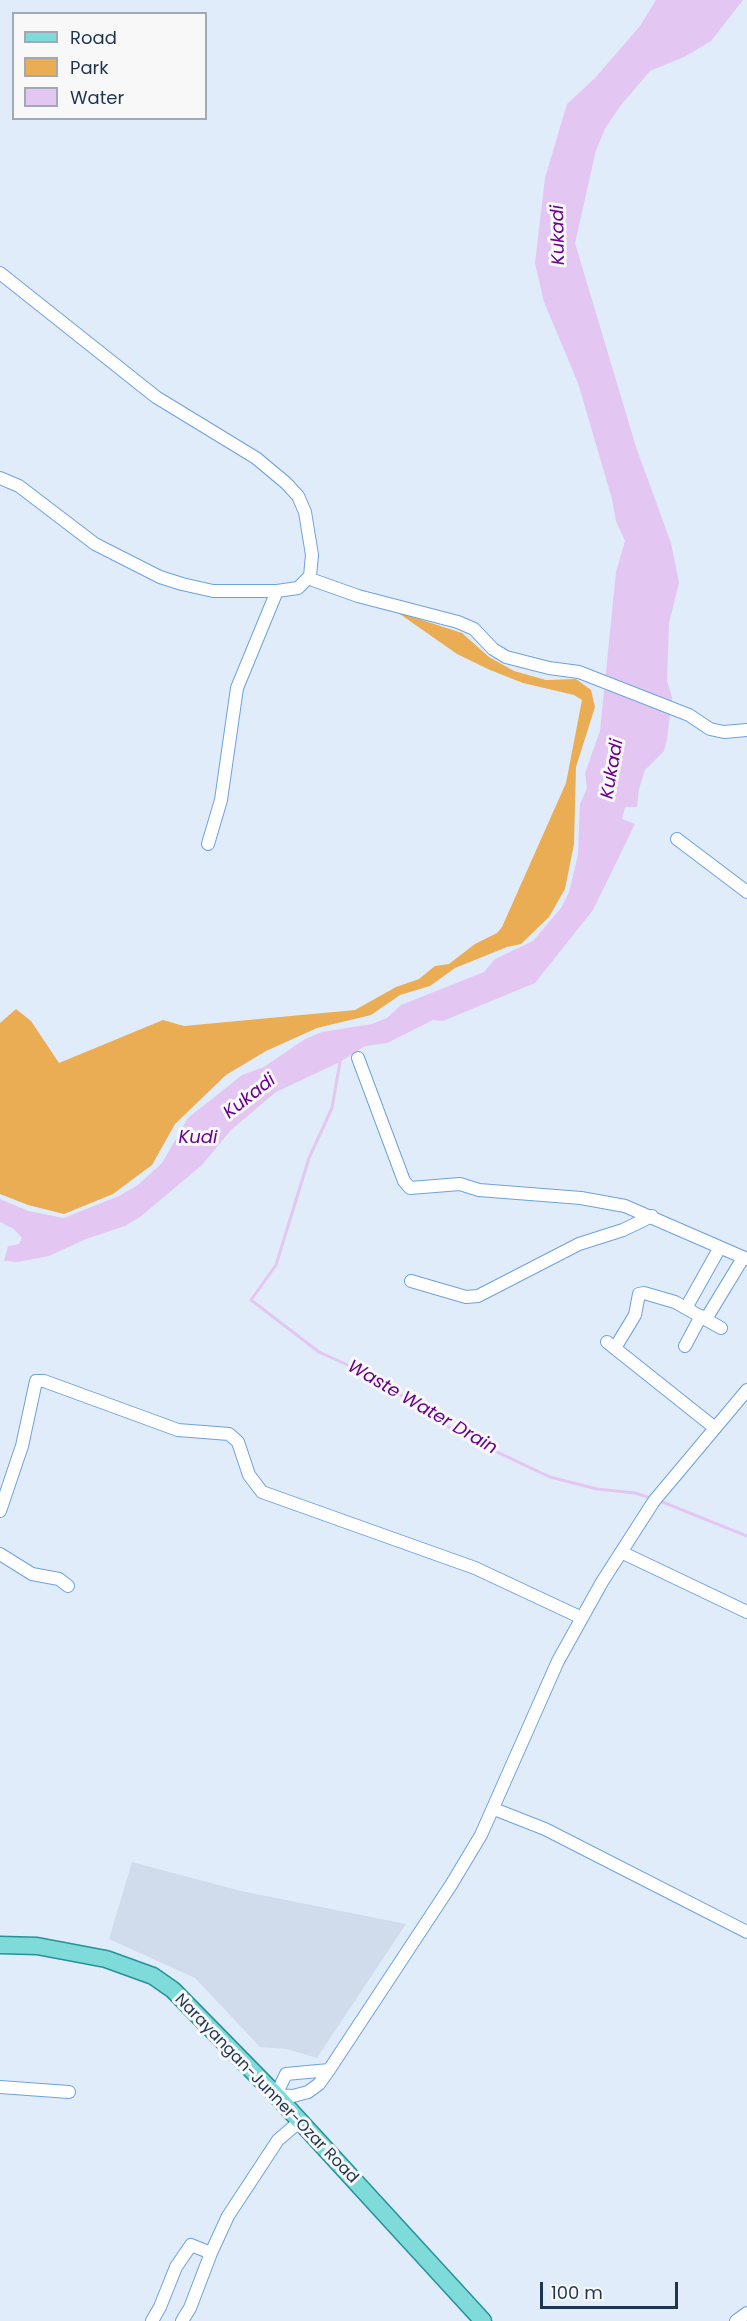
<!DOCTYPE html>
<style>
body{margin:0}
#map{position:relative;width:747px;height:2321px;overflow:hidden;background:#e1ecfa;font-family:Poppins,sans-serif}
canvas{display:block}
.legend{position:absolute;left:12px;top:12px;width:195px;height:108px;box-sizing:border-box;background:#f8f8f8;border:2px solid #a1aab4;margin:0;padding:8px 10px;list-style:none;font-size:18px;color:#1f354f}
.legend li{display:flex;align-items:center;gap:12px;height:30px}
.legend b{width:30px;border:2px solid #a1aab4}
.scale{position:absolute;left:540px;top:2282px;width:138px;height:27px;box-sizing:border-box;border:3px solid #1f354f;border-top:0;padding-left:8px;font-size:18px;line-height:21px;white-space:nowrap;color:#1f354f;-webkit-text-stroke:4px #f8f8f8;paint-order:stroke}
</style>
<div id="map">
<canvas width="747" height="2321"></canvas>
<ul class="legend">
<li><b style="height:8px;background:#7fdada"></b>Road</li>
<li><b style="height:16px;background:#eaad53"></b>Park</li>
<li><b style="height:16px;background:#e3c6f2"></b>Water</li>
</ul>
<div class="scale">100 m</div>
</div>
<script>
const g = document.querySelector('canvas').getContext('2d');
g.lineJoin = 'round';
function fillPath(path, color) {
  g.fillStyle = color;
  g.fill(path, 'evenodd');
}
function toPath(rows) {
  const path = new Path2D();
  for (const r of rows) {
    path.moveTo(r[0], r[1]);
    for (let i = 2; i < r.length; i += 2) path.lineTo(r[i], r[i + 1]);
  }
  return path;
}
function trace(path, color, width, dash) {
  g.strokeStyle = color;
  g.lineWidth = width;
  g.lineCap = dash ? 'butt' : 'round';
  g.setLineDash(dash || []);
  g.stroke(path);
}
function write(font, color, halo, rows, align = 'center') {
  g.font = font + ' Poppins,sans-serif';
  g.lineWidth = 6;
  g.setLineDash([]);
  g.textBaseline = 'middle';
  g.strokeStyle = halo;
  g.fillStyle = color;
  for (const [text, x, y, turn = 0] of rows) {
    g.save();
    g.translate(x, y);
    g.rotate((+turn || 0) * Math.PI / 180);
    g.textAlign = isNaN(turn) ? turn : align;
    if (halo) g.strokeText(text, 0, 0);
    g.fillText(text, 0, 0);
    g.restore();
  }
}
const built = toPath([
 [132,1862,241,1891,406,1924,317,2058,286,2049,260,2047,195,1978,109,1939]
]);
const green = toPath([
 [397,612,462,633,489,657,514,671,546,680,576,679,591,690,595,707,576,767,574,844,565,889,549,917,521,944,507,947,455,968,430,986,400,995,371,1015,317,1028,266,1051,226,1075,175,1124,152,1165,113,1194,64,1214,28,1205,0,1194,0,1023,16,1009,31,1021,59,1063,163,1020,184,1026,355,1010,396,987,419,979,435,966,449,964,475,944,497,933,502,927,566,783,582,700,574,695,523,683,490,670,457,654]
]);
const water = toPath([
 [656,0,743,0,711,41,686,56,650,71,621,105,606,127,596,150,575,243,636,447,671,543,679,583,669,623,667,681,672,697,667,740,664,751,645,770,639,789,637,807,625,807,622,819,635,824,593,910,535,983,443,1021,433,1020,387,1043,365,1046,340,1062,276,1092,231,1130,202,1165,140,1217,125,1226,86,1239,49,1256,18,1262,4,1261,8,1246,19,1244,22,1238,14,1229,0,1222,0,1199,28,1211,64,1218,119,1196,138,1185,162,1163,188,1118,242,1075,264,1067,305,1039,322,1032,372,1024,387,1018,401,1005,484,972,495,959,533,941,561,908,569,892,578,855,580,804,587,788,585,773,600,731,616,572,625,541,616,521,612,499,578,383,544,302,535,263,545,178,567,104,595,78,640,26]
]);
const stream = toPath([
 [340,1062,332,1108,309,1158,276,1265,251,1300,319,1352,372,1376,461,1435,550,1477,597,1489,635,1493,651,1498],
 [660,1501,747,1536]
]);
const minor = toPath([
 [0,273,156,397,256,458,286,483,298,496,305,512,312,555,310,576,313,580,358,596,458,622,474,629,493,649,506,657,549,668,579,672,689,715,710,729,724,732,747,730],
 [0,478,19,486,95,544,160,577,182,584,213,591,277,591,298,588,310,576],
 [677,839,747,892],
 [208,844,221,800,237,688,277,591],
 [358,1058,404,1181,410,1188,460,1184,479,1190,581,1198,625,1206,747,1259],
 [411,1281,466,1297,478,1296,579,1244,623,1230,652,1216],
 [686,1308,719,1249],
 [706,1319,743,1258],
 [607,1342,715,1428],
 [685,1346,701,1316],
 [615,1348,635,1315,639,1294,644,1293,675,1302,721,1328],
 [0,1511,22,1446,36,1381,44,1381,178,1430,229,1434,238,1442,249,1475,262,1492,475,1568,582,1618],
 [621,1552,747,1612],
 [0,1554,32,1574,59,1579,68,1586],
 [494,1809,545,1829,747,1932],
 [329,2070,286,2074,276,2095,293,2096,308,2092,319,2084,329,2070,451,1885,481,1835,558,1661,602,1582,654,1501,747,1390],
 [0,2087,69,2092],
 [152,2321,160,2307,176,2267,191,2245,211,2253,228,2216,278,2140,299,2122],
 [182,2321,190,2308,211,2253],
 [736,2321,747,2313]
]);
const major = toPath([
 [0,1945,37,1946,106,1959,153,1976,173,1990,276,2095,483,2321]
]);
const streetNames = [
 ["Narayangan-Junner-Ozar Road",266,2089,46]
];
const waterNames = [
 ["Kukadi",559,235,-91],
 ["Kukadi",613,769,-80],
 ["Kukadi",250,1097,-38],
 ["Kudi",198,1138],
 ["Waste Water Drain",422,1408,30]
];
fillPath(built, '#d0dceb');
fillPath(green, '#eaad53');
fillPath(water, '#e3c6f2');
trace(stream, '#e3c6f2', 3);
trace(minor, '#6da1e0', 14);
trace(major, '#269199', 19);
trace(minor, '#fff', 12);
trace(major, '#7fdada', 16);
write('16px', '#1f354f', '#f8f8f8', streetNames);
write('italic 18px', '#6b008d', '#f8f8f8', waterNames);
</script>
